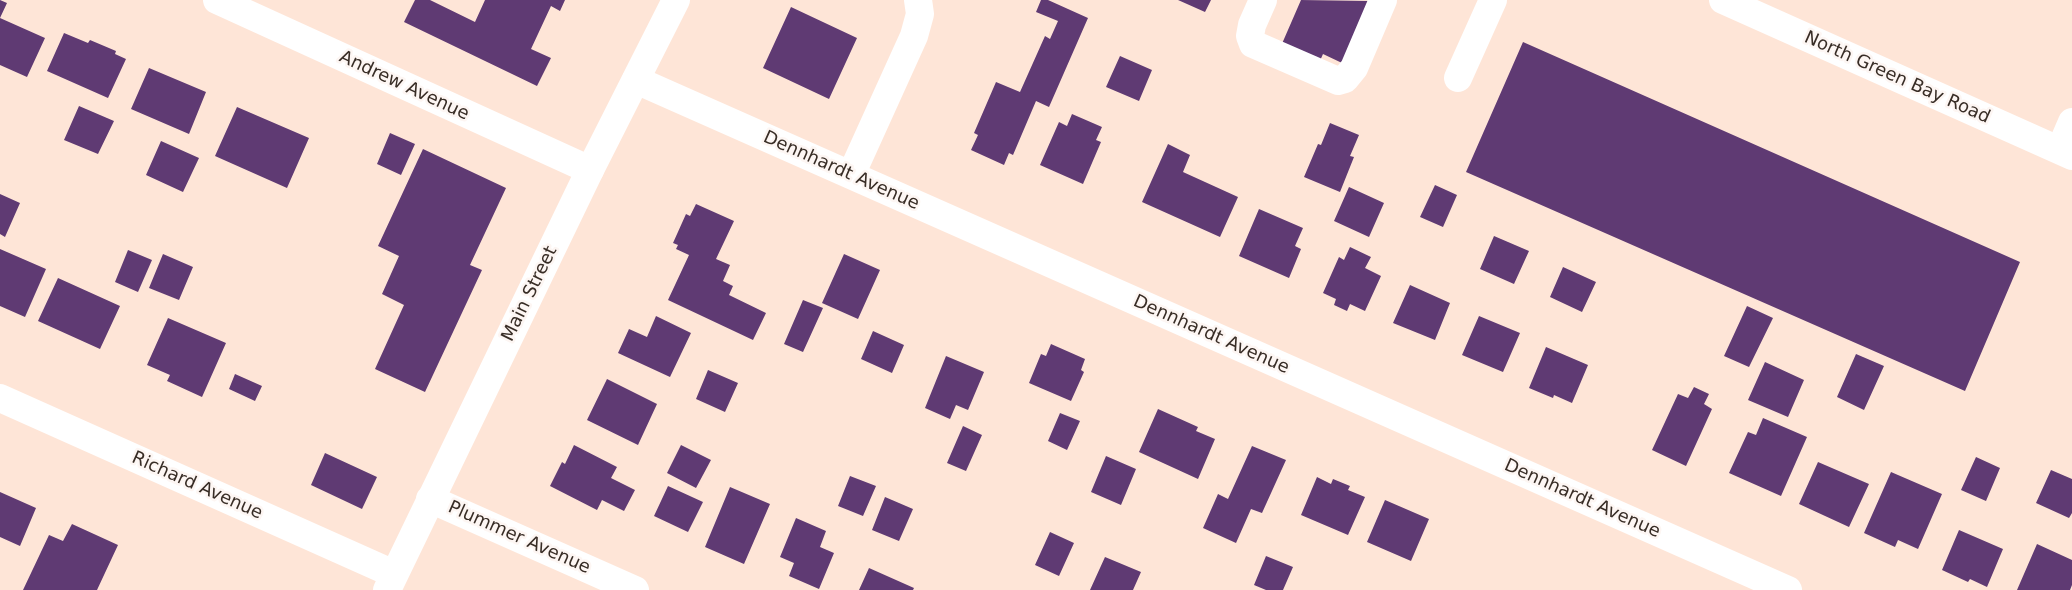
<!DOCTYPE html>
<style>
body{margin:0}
canvas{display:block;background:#fee5d7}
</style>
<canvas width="2072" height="590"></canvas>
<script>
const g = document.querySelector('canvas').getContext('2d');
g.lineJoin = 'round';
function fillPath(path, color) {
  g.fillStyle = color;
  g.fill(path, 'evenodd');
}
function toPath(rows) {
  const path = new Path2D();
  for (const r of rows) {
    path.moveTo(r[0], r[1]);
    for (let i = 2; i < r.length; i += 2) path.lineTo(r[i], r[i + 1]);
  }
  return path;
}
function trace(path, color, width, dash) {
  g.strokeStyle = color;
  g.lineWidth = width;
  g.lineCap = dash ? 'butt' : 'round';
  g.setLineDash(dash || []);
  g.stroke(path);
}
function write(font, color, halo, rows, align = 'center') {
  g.font = font + ' "DejaVu Sans",sans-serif';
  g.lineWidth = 5;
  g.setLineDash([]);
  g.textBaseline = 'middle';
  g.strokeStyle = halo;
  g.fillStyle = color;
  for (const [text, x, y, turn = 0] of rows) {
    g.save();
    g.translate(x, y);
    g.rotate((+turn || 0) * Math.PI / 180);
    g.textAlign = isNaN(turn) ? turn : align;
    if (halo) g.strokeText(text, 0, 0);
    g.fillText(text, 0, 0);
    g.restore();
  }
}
const building = toPath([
 [0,0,7,3,0,18,45,38,27,77,0,65],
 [415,0,430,0,475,22,485,0,565,0,560,11,551,6,531,49,551,58,537,86,404,22],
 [1041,0,1048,0,1088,18,1049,107,1036,101,1013,155,1009,153,1004,165,971,150,978,135,974,133,996,82,1020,92,1045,36,1050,39,1058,21,1036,12],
 [1178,0,1211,0,1205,12],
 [1301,0,1368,1,1342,63,1323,54,1319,63,1281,46],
 [791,7,857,38,829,99,763,68],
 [64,33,88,43,90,40,116,51,115,54,126,59,108,98,47,71],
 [1523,42,2020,262,1965,391,1466,172],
 [1120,56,1152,70,1139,101,1106,87],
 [149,68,206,92,189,134,131,109],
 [79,106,114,121,98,154,64,140],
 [237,107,309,138,287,188,215,156],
 [1072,114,1102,127,1096,140,1101,142,1083,184,1040,165,1059,122,1067,126],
 [1330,123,1359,135,1350,156,1354,157,1340,192,1304,177,1318,144,1321,145],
 [390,133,415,144,401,175,377,164],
 [161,141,199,158,183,192,146,175],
 [1168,144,1190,155,1183,172,1238,197,1220,237,1142,202],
 [423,149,506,188,470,265,482,270,425,392,375,369,404,305,382,294,399,256,378,246],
 [1435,185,1457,195,1443,227,1420,217],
 [1349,187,1384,203,1369,237,1334,221],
 [0,194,20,203,5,237,0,234],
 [696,204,734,221,716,259,730,265,723,281,733,286,729,295,766,313,753,340,668,300,689,255,676,249,678,245,673,243,686,214,690,216],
 [1259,209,1303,228,1295,246,1301,249,1289,278,1239,256],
 [1494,236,1529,251,1514,284,1480,269],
 [1350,247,1371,257,1365,268,1381,276,1365,311,1350,304,1347,311,1334,305,1336,299,1323,293,1339,257,1344,260],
 [0,249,46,269,25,317,0,306],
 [128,250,152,260,138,292,115,282],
 [163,254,193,267,179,300,149,288],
 [844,254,880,270,858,319,822,303],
 [1563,267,1596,282,1582,312,1550,297],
 [58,278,120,306,100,349,38,321],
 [1410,285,1450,303,1435,340,1393,323],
 [803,300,823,308,803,352,784,344],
 [1747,306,1773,318,1749,367,1724,356],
 [656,316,691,333,670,377,618,353,629,329,647,337],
 [1479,316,1520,333,1503,372,1462,355],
 [168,318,226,343,202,397,167,381,170,375,147,365],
 [873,331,904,345,892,373,861,359],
 [1051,344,1085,359,1081,370,1084,372,1071,401,1029,383,1041,354,1046,356],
 [1546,347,1588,365,1572,403,1554,395,1553,398,1529,388],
 [1856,354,1884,366,1864,410,1837,397],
 [946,356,984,372,968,410,956,405,950,419,925,408],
 [1765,362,1804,380,1788,417,1748,400],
 [708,370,738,383,725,412,696,399],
 [235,374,262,386,255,401,229,389],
 [607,379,657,404,638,445,587,420],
 [1694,387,1709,394,1704,404,1712,409,1686,466,1652,450,1678,394,1688,398],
 [1158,409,1198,427,1196,431,1215,439,1198,479,1139,452],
 [1060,413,1080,421,1067,450,1048,441],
 [1763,418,1807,437,1781,496,1729,473,1748,432,1756,435],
 [963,426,982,435,966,471,947,463],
 [574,445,617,467,611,478,635,490,624,511,602,500,597,510,550,486,562,462,565,464],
 [681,445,711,460,696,488,667,473],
 [1252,446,1286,460,1262,513,1251,509,1236,543,1203,528,1218,494,1228,499],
 [325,453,377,477,362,509,311,485],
 [1106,456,1136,469,1121,505,1091,492],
 [1976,457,2000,468,1986,501,1961,490],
 [1818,462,1869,484,1849,527,1799,504],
 [2051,470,2072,479,2072,513,2069,518,2036,503],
 [1891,472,1942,494,1918,549,1898,540,1895,547,1864,533],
 [850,476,876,486,863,516,838,506],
 [1317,477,1331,484,1333,479,1350,486,1348,490,1365,497,1348,535,1301,515],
 [668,486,703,502,688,532,654,516],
 [730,487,770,504,744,564,705,547],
 [0,492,36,508,20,546,0,537],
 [885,497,913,509,899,541,872,530],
 [1385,500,1429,519,1411,561,1367,542],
 [796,518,826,531,820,547,834,553,819,589,789,576,794,563,780,557],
 [72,524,118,545,97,590,23,590,49,535,63,541],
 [1959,530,2003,549,1987,587,1970,579,1968,582,1942,570],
 [1050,532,1074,543,1059,576,1035,565],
 [2037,544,2072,560,2072,585,2070,590,2017,590],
 [1266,556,1293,567,1283,590,1266,590,1254,585],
 [1105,557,1141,572,1133,590,1090,590],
 [869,568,914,588,913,590,859,590]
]);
const minor = toPath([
 [217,0,590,170],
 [1263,0,1252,25,1250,36,1253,44,1338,81,1345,79,1354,68,1383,0],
 [1458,78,1493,0],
 [636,80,1788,590],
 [2060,150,2072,122],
 [851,175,914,36,920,14,918,0],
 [0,398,394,574],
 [430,499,635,590]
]);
const major = toPath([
 [1723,0,2072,156],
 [387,590,590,170,676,0]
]);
const streetNames = [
 ["North Green Bay Road",1897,78,24],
 ["Andrew Avenue",404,86,25],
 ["Dennhardt Avenue",841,171,24],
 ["Main Street",530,294,-64],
 ["Dennhardt Avenue",1211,335,24],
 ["Richard Avenue",197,486,24],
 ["Dennhardt Avenue",1582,499,24],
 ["Plummer Avenue",519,538,24]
];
fillPath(building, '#5f3a73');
trace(minor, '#fff', 28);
trace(major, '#fff', 28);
write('18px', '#382d26', '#fdf6f3', streetNames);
</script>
